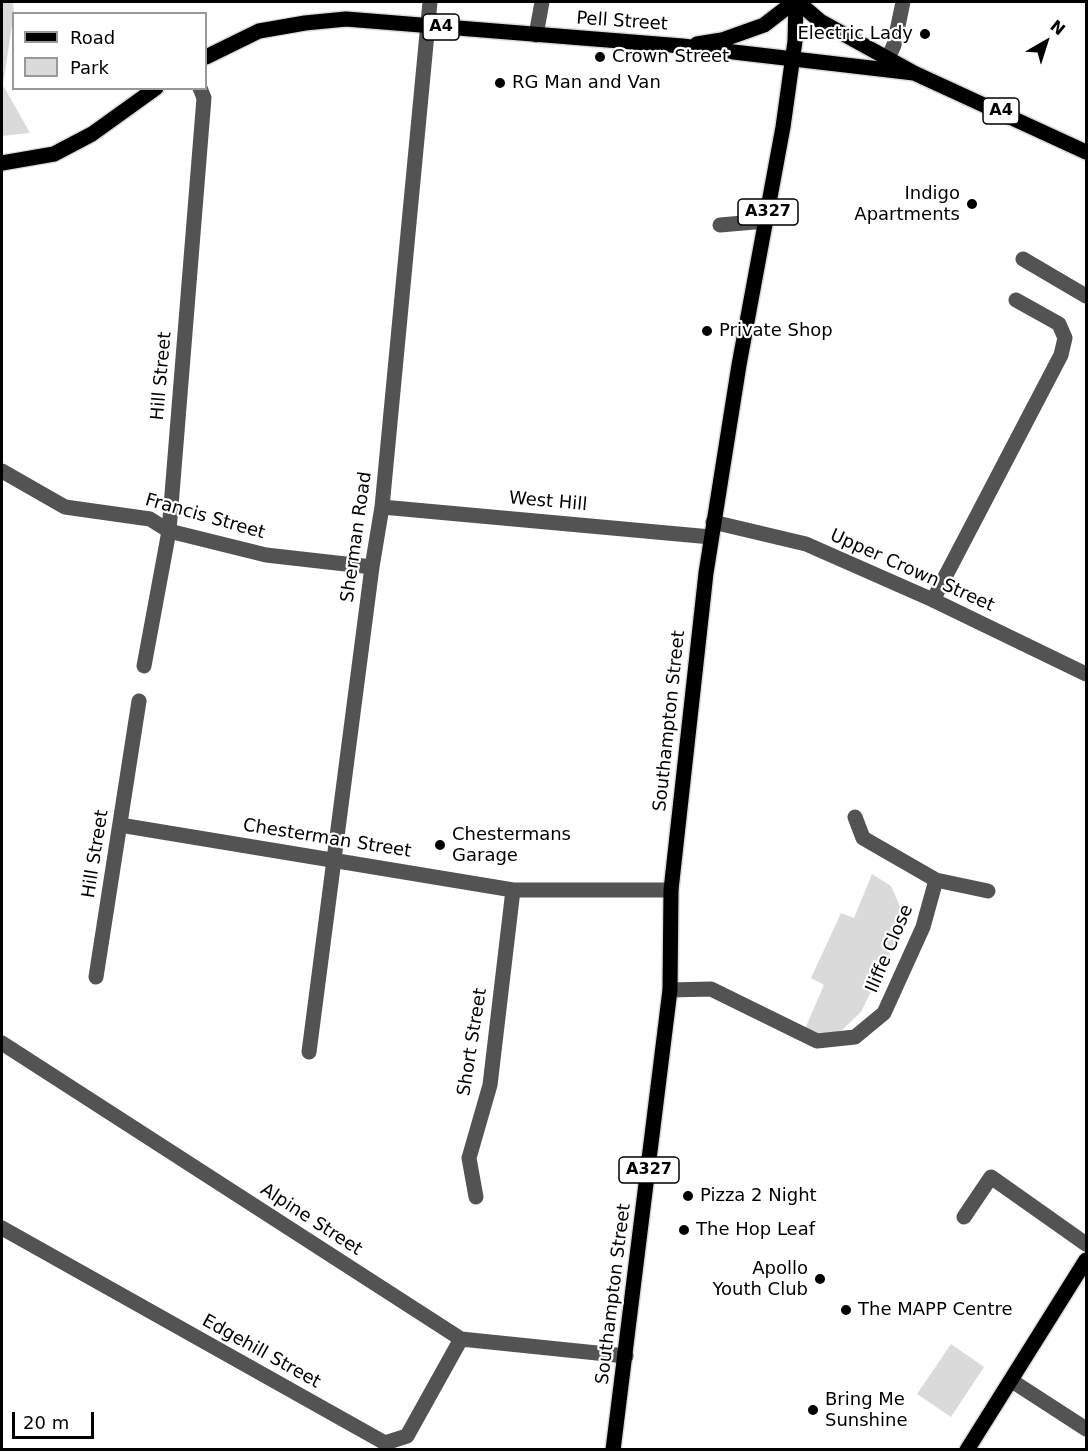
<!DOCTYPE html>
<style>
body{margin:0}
#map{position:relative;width:1088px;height:1451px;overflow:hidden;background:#fff;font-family:"DejaVu Sans",sans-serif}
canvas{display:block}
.frame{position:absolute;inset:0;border:3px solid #000;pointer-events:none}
.legend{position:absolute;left:12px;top:12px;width:195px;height:78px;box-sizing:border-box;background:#fff;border:2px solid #999;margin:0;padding:8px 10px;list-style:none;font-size:18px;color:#000}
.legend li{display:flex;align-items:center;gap:12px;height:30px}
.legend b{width:30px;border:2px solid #999}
.north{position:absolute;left:1016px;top:12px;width:60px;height:60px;-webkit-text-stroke:4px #fff;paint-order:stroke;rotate:39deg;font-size:16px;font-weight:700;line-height:24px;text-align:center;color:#000}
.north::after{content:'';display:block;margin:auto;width:21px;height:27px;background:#000;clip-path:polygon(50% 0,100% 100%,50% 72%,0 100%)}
.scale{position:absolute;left:12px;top:1412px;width:82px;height:27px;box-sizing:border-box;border:3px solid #000;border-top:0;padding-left:8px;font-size:18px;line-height:21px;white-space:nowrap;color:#000;-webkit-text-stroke:4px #fff;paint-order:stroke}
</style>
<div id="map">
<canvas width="1088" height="1451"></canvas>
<div class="frame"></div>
<ul class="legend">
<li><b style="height:8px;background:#000"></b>Road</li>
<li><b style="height:16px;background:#dadada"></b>Park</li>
</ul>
<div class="north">N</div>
<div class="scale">20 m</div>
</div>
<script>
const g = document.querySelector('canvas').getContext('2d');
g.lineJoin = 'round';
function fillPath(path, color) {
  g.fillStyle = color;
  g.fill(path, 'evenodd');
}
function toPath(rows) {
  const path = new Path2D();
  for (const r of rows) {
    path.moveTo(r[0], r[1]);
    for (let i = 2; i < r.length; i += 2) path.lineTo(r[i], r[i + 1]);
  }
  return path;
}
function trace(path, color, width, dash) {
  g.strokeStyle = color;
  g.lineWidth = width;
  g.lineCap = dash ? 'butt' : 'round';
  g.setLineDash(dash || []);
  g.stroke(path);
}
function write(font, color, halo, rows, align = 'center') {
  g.font = font + ' "DejaVu Sans",sans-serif';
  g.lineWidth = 4.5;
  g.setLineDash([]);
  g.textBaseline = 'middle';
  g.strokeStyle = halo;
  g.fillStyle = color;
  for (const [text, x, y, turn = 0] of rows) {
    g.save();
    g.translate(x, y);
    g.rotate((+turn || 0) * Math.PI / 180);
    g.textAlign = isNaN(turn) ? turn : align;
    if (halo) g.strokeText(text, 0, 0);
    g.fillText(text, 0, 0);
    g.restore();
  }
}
const green = toPath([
 [2,2,13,2,14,12,3,85,30,133,2,136],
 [872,874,891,886,901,909,899,935,861,1012,842,1030,822,1036,804,1031,824,985,811,978,841,913,854,918],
 [951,1344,984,1367,951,1417,917,1394]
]);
const minor = toPath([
 [536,35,542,2],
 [888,58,894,45,903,2],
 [720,225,766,221],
 [1023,259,1086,296],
 [2,471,65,507,150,519,169,531,266,555,372,567],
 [382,507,711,537],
 [713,522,806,544,933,600,1086,674],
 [933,600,1061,355,1065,338,1059,324,1016,300],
 [144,666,169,531,204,98,200,88],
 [120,825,513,890,671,890],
 [936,880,988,891],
 [96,977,139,701],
 [670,990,711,989,817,1041,855,1037,884,1013,923,927,936,880,863,838,855,817],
 [2,1043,461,1339,626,1356],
 [309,1052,372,567,382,507,430,2],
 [476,1197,469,1158,490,1085,513,890],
 [964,1217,991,1177,1086,1244],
 [2,1228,385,1443,407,1436,461,1339],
 [1012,1381,1086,1429]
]);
const major = toPath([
 [798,2,820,21,914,73,1086,152],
 [697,44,722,40,764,25,794,2],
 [206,57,259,31,305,23,346,19,682,46,914,73],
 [2,163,54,154,92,134,156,88],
 [613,1450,670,990,671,890,706,573,739,365,783,127,795,41,796,2],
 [967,1450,1086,1260]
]);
const markers = [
 [925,34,6,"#000"],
 [600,57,6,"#000"],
 [500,83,6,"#000"],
 [972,204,6,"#000"],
 [707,331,6,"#000"],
 [440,845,6,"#000"],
 [688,1196,6,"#000"],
 [684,1230,6,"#000"],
 [820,1279,6,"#000"],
 [846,1310,6,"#000"],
 [813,1410,6,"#000"]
];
const shields = [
 [441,27,36],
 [1001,111,36],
 [768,212,60],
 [649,1170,60]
];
const shieldNames = [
 ["A4",441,27],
 ["A4",1001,111],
 ["A327",768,212],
 ["A327",649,1170]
];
const streetNames = [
 ["Pell Street",622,22,4],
 ["Hill Street",162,376,-85],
 ["West Hill",548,502,5],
 ["Francis Street",205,517,16],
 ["Sherman Road",357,537,-82],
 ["Upper Crown Street",912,571,24],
 ["Southampton Street",670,721,-84],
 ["Chesterman Street",327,839,9],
 ["Hill Street",96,854,-81],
 ["Iliffe Close",890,949,-67],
 ["Short Street",473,1042,-81],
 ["Alpine Street",311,1220,33],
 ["Southampton Street",614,1294,-83],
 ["Edgehill Street",261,1352,29]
];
const poiNames = [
 ["Electric Lady",913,34,"right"],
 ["Crown Street",612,57],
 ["RG Man and Van",512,83],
 ["Indigo",960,194,"right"],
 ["Apartments",960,215,"right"],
 ["Private Shop",719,331],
 ["Chestermans",452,835],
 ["Garage",452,856],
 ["Pizza 2 Night",700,1196],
 ["The Hop Leaf",696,1230],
 ["Apollo",808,1269,"right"],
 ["Youth Club",808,1290,"right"],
 ["The MAPP Centre",858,1310],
 ["Bring Me",825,1400],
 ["Sunshine",825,1421]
];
fillPath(green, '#dadada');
trace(major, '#dbdbdb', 18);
trace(minor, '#535353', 15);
trace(major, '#000', 15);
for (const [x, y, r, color] of markers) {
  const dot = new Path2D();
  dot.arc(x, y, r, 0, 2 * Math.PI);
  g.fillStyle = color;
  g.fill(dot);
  trace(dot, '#fff', 2);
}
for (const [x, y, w] of shields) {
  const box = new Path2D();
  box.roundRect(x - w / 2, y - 13, w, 26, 4.5);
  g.fillStyle = '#fff';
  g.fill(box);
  trace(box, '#000', 1.5);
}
write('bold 16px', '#000', null, shieldNames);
write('18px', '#000', '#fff', streetNames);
write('18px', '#000', '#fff', poiNames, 'left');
</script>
